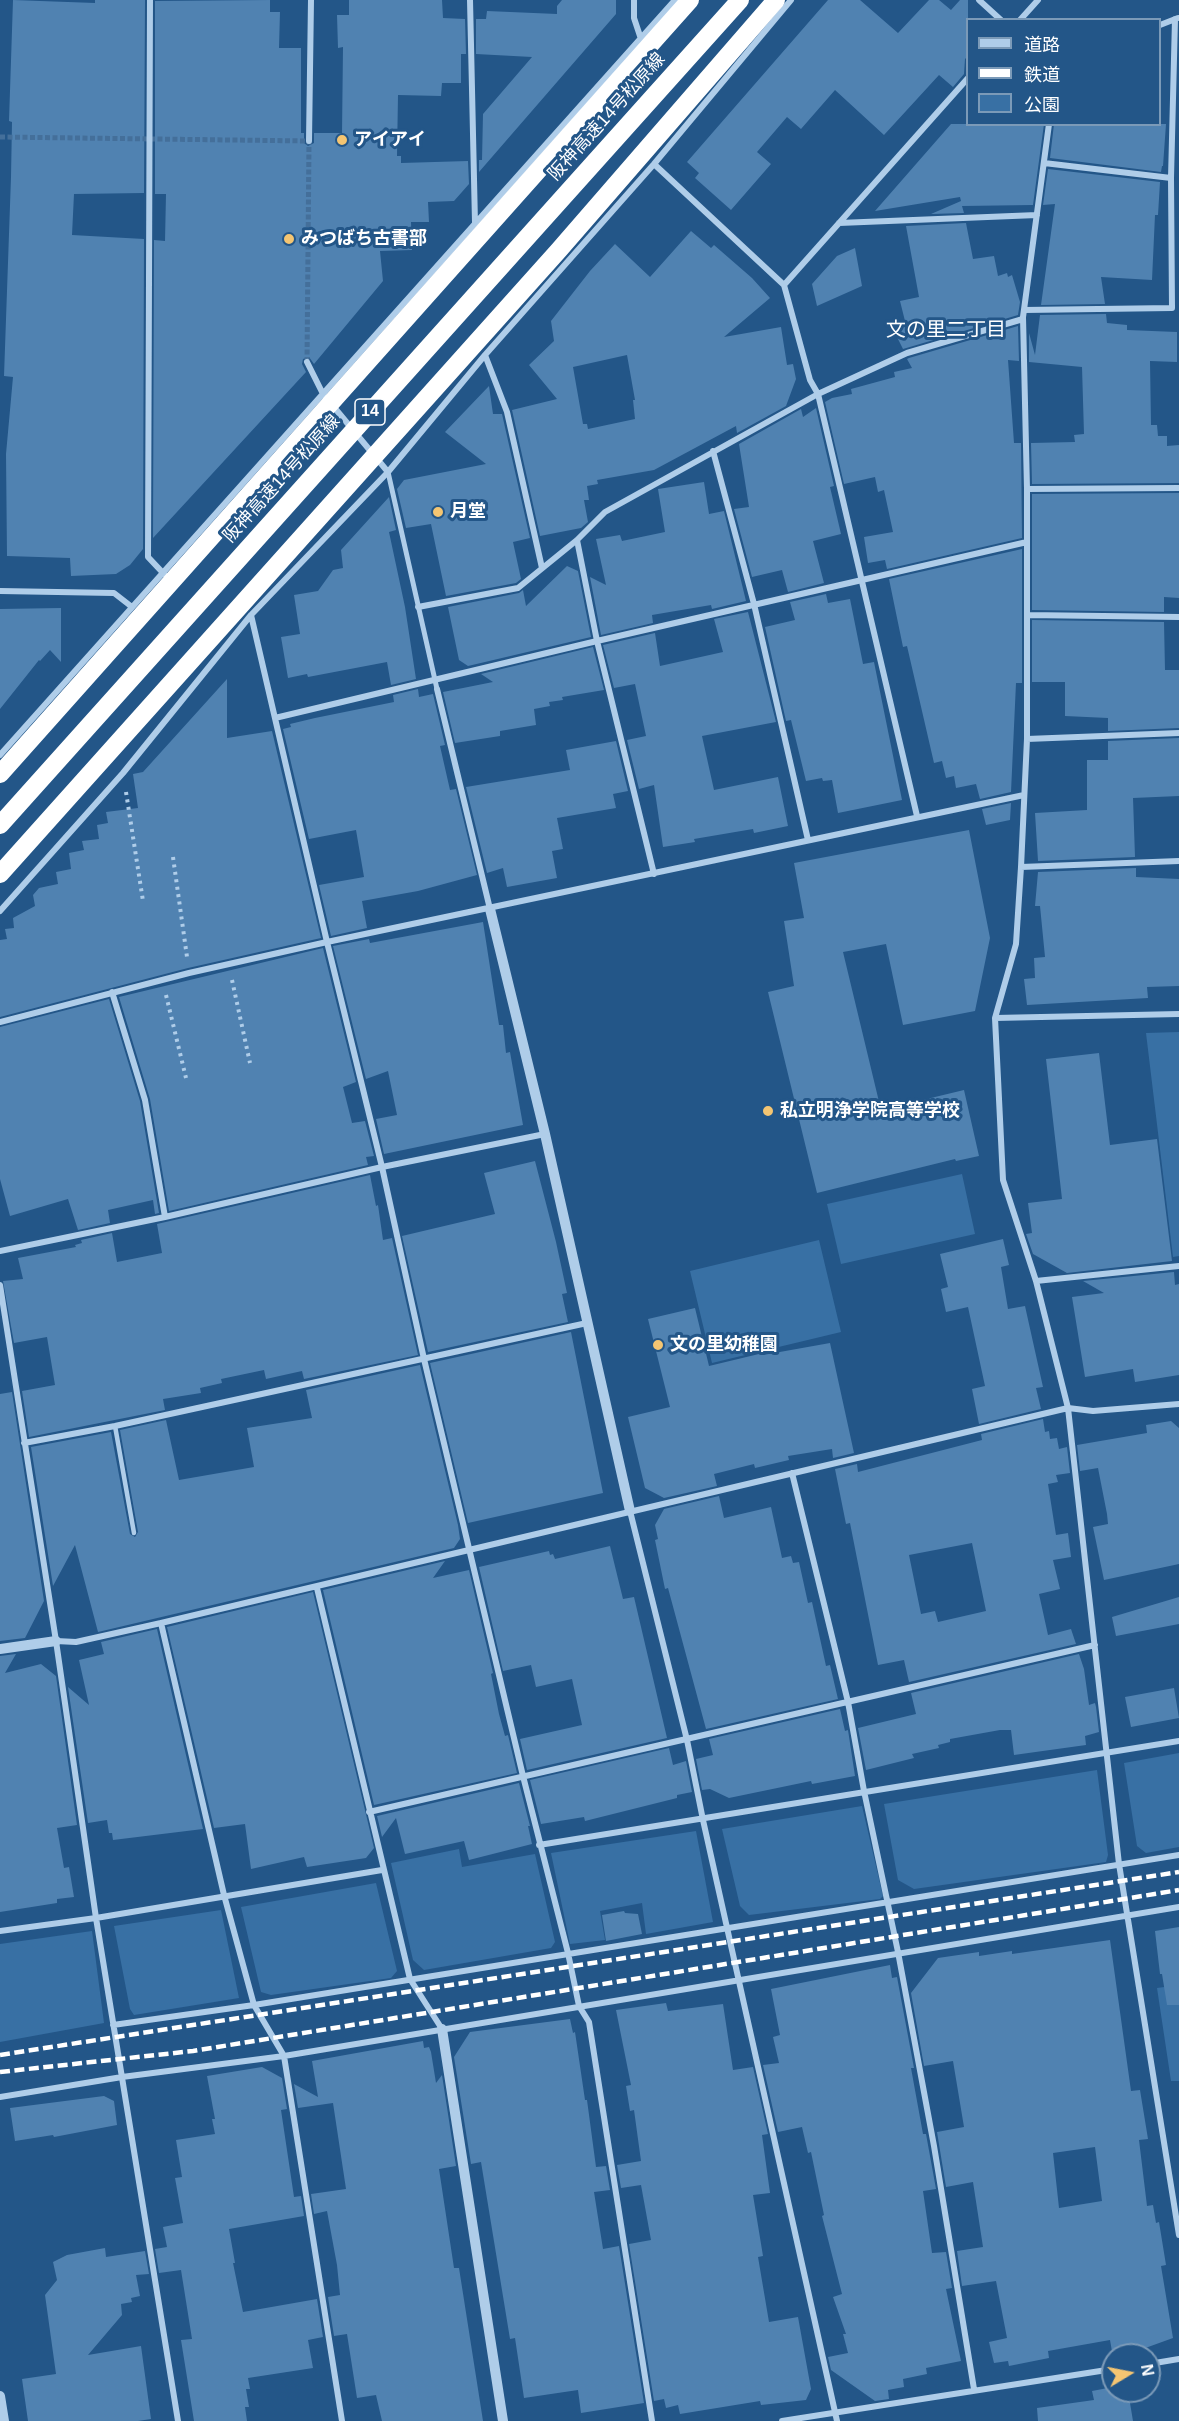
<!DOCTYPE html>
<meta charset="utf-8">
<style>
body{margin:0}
#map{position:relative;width:1179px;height:2421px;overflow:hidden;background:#235688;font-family:Helvetica,"Noto Sans JP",sans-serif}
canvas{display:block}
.legend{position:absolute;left:966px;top:18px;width:195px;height:108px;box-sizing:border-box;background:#235688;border:2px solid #7b9ab8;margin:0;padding:8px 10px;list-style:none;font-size:18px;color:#fff}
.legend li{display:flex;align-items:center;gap:12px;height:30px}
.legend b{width:30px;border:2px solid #7b9ab8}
.north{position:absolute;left:1101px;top:2343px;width:60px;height:60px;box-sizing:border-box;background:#235688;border:2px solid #7b9ab8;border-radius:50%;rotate:80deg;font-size:16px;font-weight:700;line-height:24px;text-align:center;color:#fff}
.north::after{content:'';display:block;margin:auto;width:21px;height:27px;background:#f4c572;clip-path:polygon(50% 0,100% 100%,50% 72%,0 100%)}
</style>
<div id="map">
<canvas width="1179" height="2421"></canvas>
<ul class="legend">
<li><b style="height:8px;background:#afcde9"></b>道路</li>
<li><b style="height:8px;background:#fff"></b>鉄道</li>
<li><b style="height:16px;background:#3870a4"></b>公園</li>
</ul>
<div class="north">N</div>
</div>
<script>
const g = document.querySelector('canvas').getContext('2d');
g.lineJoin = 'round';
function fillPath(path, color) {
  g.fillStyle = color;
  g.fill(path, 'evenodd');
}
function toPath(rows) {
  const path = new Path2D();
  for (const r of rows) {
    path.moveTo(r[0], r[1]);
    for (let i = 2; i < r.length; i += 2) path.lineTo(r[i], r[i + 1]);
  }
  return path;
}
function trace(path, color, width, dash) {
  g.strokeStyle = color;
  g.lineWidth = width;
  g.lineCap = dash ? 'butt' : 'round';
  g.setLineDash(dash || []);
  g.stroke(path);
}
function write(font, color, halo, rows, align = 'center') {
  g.font = font + ' Helvetica,"Noto Sans JP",sans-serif';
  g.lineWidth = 6;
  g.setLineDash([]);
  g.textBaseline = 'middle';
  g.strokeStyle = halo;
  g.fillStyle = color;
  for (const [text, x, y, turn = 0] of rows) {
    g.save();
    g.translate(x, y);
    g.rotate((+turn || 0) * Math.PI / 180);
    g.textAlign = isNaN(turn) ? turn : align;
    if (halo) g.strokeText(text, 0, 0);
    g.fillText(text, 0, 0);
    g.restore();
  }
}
const green = toPath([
 [1179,1032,1179,1256,1173,1257,1146,1033],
 [962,1174,975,1234,841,1264,827,1204],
 [819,1240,841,1332,712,1363,690,1271],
 [1179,1753,1179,1847,1146,1853,1137,1846,1124,1763],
 [1097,1770,1108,1855,1106,1862,914,1889,898,1880,884,1804],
 [862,1806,883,1896,880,1899,749,1915,740,1906,722,1829],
 [696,1831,713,1922,646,1934,642,1903,600,1911,605,1940,570,1944,551,1853],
 [459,1849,462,1867,535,1854,555,1942,551,1948,424,1970,413,1960,391,1863],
 [376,1883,397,1971,391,1978,271,1995,261,1992,241,1907],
 [221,1910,239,1998,134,2015,130,2009,114,1926],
 [92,1931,104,2023,0,2042,0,1944],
 [1179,1985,1179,2081,1171,2081,1157,1988]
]);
const building = toPath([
 [13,0,95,3,95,0,145,0,144,193,74,194,72,235,144,239,143,549,130,565,116,574,71,576,70,558,7,556,6,454,13,377,4,376,11,177,12,122,9,121],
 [270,0,270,12,280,12,279,48,301,48,301,133,304,133,304,143,308,146,314,143,314,133,342,133,343,47,338,48,337,15,349,15,349,0,442,0,443,18,465,19,466,54,461,54,461,83,442,83,441,96,398,95,397,156,401,156,401,163,468,161,469,184,454,201,428,202,429,222,411,222,412,250,380,251,383,281,314,364,309,357,303,359,302,364,306,372,153,538,154,240,165,241,166,194,155,194,155,1],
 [562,0,616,0,616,14,479,172,479,160,482,160,483,114,532,57,476,54,476,19,486,19,487,11,557,14,557,6],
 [828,0,860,0,898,33,929,0,939,0,951,10,960,0,968,0,968,56,965,59,964,74,953,87,939,75,884,135,835,90,801,129,787,117,757,152,771,164,731,210,695,178,699,173,687,162],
 [951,124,1044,124,1033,205,962,206,964,213,931,214,961,201,960,197,875,211],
 [1054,124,1166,124,1163,166,1162,166,1161,172,1050,158],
 [1048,169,1160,182,1158,215,1155,215,1152,280,1101,277,1105,304,1041,305,1055,204,1043,205],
 [966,223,973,259,994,256,998,276,1007,273,1008,277,1012,275,1020,302,1018,315,903,349,892,327,905,321,900,301,919,297,906,226],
 [691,231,711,248,714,245,752,278,770,298,724,337,781,327,787,365,793,364,796,379,786,406,737,433,736,426,654,470,597,480,598,484,587,486,589,500,584,500,588,522,581,528,540,536,512,410,557,399,529,365,554,341,551,321,590,271,615,244,650,277],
 [627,355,635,400,633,400,635,419,588,429,587,424,583,424,573,367],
 [855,248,862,286,817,306,812,284,837,256],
 [1106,314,1107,323,1127,325,1127,330,1177,332,1177,362,1150,361,1151,425,1157,425,1158,436,1167,436,1167,446,1179,445,1179,483,1032,484,1031,443,1075,442,1074,435,1084,434,1082,367,1029,362,1029,333,1035,355,1040,315],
 [1018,326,1019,361,1008,360,1014,443,1021,443,1022,538,887,569,885,560,868,563,864,537,893,532,884,490,878,492,875,477,844,484,825,402,832,398,852,394,851,389,895,377,894,372,912,368,907,359,909,358],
 [489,386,493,414,502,414,530,538,513,542,521,579,516,583,446,596,431,524,406,528,397,489,404,480,486,464,445,432],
 [816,408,834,486,830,487,841,534,813,541,824,583,788,592,782,570,752,577,734,509,749,507,739,444,801,409,803,417],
 [704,482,709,514,724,511,746,601,712,609,711,605,652,615,653,623,601,635,590,577,606,585,596,539,620,535,622,541,665,532,658,489],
 [1179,493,1179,598,1164,597,1164,612,1032,610,1032,494],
 [389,497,396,530,389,532,405,607,416,679,391,685,387,662,308,677,307,674,288,678,281,637,300,634,294,595,318,591,333,570,343,568,341,550],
 [1022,549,1022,683,1016,683,1011,792,980,799,976,784,956,788,954,776,946,778,942,761,934,763,907,646,903,647,889,579],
 [567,566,578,571,591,637,468,666,459,660,448,607,519,593,523,590,526,606],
 [826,594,828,603,850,599,863,664,874,662,902,800,838,813,832,780,823,781,822,778,806,781,791,720,786,721,765,627,795,620,790,602],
 [61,608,61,662,50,650,40,661,39,660,0,709,0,609],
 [748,612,776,722,702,736,714,790,778,777,788,826,754,833,753,829,694,839,695,842,663,847,654,785,639,789,627,740,646,736,635,684,614,688,603,645,655,633,660,666,723,652,714,619],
 [1032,620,1164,622,1165,670,1179,670,1179,728,1108,731,1108,718,1065,716,1065,682,1032,682],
 [593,647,604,690,562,697,563,700,549,702,550,706,534,709,536,725,500,731,500,736,455,743,443,692,493,682,481,674],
 [227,679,227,738,272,731,321,938,188,968,0,1017,0,940,7,939,5,929,14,928,13,918,35,906,33,895,39,888,58,884,56,872,71,869,69,853,84,850,82,841,99,839,97,825,108,823,106,812,138,808,133,774,143,772],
 [418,689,419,697,433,694,445,745,440,746,450,790,456,789,477,875,418,891,362,901,367,928,331,936,319,885,364,877,356,830,309,839,283,729,291,727,290,724,315,718,394,702,393,695],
 [1179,738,1179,796,1133,798,1135,857,1038,861,1035,813,1087,810,1087,760,1108,760,1108,741],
 [616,741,628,791,613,794,616,808,557,818,563,849,552,851,557,878,507,887,503,868,487,873,466,787,570,770,566,750],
 [1011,803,1010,820,986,825,982,809],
 [969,830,990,938,975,1011,903,1025,886,944,843,952,881,1110,964,1090,979,1156,956,1161,955,1159,817,1193,768,992,794,986,784,921,804,918,794,863],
 [1136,868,1136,877,1179,879,1179,986,1147,987,1148,998,1027,1005,1024,979,1035,978,1034,958,1045,957,1040,906,1035,906,1038,872],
 [483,922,499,1025,503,1025,506,1053,510,1052,523,1125,384,1154,376,1119,397,1115,388,1071,366,1079,333,946,369,939,370,943],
 [323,948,356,1082,343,1087,352,1123,365,1121,374,1156,366,1157,368,1165,169,1211,150,1099,119,997],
 [109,999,140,1101,159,1213,155,1214,153,1200,108,1210,110,1223,78,1230,68,1199,10,1216,0,1179,0,1027],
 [1099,1053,1110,1145,1157,1139,1172,1261,1067,1273,1033,1254,1026,1234,1032,1233,1028,1203,1062,1199,1046,1059],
 [535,1161,556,1242,567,1293,562,1294,568,1322,428,1352,402,1236,495,1214,484,1173],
 [370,1175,376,1206,378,1205,383,1240,392,1238,418,1355,304,1379,302,1371,266,1379,264,1370,221,1379,222,1383,200,1388,201,1393,163,1399,165,1410,29,1437,22,1391,55,1385,47,1337,14,1343,3,1281,23,1279,18,1258,76,1247,75,1245,82,1243,81,1240,112,1233,117,1262,162,1253,157,1224],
 [1003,1239,1009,1265,1001,1267,1008,1309,1025,1306,1043,1387,1036,1388,1041,1409,979,1424,972,1389,985,1386,968,1307,946,1312,941,1289,948,1287,940,1254],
 [1174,1272,1175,1285,1179,1284,1179,1375,1135,1382,1133,1369,1085,1377,1072,1297,1104,1293,1083,1281],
 [695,1308,709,1366,763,1353,763,1355,830,1343,854,1453,833,1458,832,1449,788,1456,789,1460,755,1468,754,1464,714,1474,717,1486,664,1498,645,1488,628,1417,670,1407,648,1319],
 [571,1332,603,1493,468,1523,430,1363],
 [420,1365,458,1525,460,1539,454,1548,98,1632,75,1545,53,1586,31,1447,111,1432,130,1534,135,1537,138,1532,120,1430,166,1420,179,1480,254,1467,247,1428,312,1418,306,1390],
 [12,1392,44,1601,25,1638,0,1641,0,1394],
 [1043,1419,1045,1432,1049,1431,1050,1439,1057,1438,1059,1449,1067,1447,1070,1473,1056,1475,1058,1482,1048,1484,1056,1535,1068,1533,1071,1557,1053,1560,1060,1589,1039,1594,1048,1635,1071,1629,1076,1644,909,1682,904,1660,878,1665,850,1523,846,1524,835,1469,857,1464,858,1472,982,1440,981,1434],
 [972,1543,986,1611,938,1622,935,1611,921,1614,909,1555],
 [1171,1421,1179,1428,1179,1564,1104,1580,1093,1527,1108,1524,1107,1514,1098,1468,1080,1471,1077,1445,1147,1433,1146,1425],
 [719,1496,724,1518,771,1507,782,1558,791,1556,793,1563,799,1562,808,1603,812,1602,826,1666,830,1665,838,1699,706,1729,668,1588,665,1589,655,1540,658,1539,655,1525,664,1509],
 [610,1546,623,1599,634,1597,667,1738,527,1770,520,1739,582,1725,572,1679,536,1687,531,1665,503,1671,479,1567,549,1551,550,1555,553,1554,555,1559],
 [445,1561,433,1578,469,1570,493,1673,491,1674,499,1714,505,1736,508,1735,517,1773,374,1805,323,1590],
 [313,1592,374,1848,366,1858,307,1867,304,1857,251,1869,245,1824,214,1828,167,1627],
 [1179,1597,1179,1624,1116,1636,1112,1617],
 [157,1629,203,1829,113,1840,112,1833,109,1833,107,1820,88,1823,68,1687,89,1705,79,1660,104,1654,101,1642],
 [16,1654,5,1673,41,1664,56,1676,77,1825,57,1828,64,1868,69,1867,74,1897,57,1899,57,1903,0,1912,0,1656],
 [1079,1654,1084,1669,1089,1705,1095,1703,1096,1707,1099,1732,1085,1736,1086,1745,1014,1755,1011,1730,1000,1730,950,1739,950,1742,938,1745,939,1748,912,1754,914,1758,866,1770,858,1728,916,1714,911,1693],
 [1174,1688,1179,1718,1131,1727,1125,1697],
 [840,1709,845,1731,848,1730,855,1776,812,1784,811,1781,729,1798,710,1789,702,1790,696,1759,713,1755,709,1739],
 [669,1748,673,1765,686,1761,692,1792,677,1795,677,1798,585,1821,584,1817,541,1824,530,1780],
 [519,1783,530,1826,528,1826,532,1844,469,1860,464,1841,405,1854,396,1818,382,1837,377,1816],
 [624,1911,625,1913,638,1914,642,1934,606,1941,602,1915],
 [1179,1927,1179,2005,1167,2005,1162,1974,1160,1974,1155,1931],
 [1110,1940,1131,2091,1140,2090,1148,2139,1139,2140,1147,2206,1153,2205,1156,2223,1159,2222,1166,2265,1161,2266,1173,2338,1126,2355,1113,2357,1110,2340,1048,2351,1049,2358,1009,2366,1008,2361,994,2363,989,2342,1007,2338,996,2281,962,2286,957,2251,983,2247,973,2182,946,2187,937,2132,964,2127,953,2061,924,2066,911,1993,938,1958,979,1952,979,1956,1012,1951,1012,1954],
 [1095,2147,1102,2201,1059,2208,1053,2153],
 [890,1965,892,1978,897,1977,914,2068,911,2068,923,2134,926,2134,936,2189,923,2191,932,2253,946,2252,952,2288,946,2289,961,2361,926,2368,927,2374,903,2379,904,2387,888,2390,889,2399,875,2401,831,2370,828,2357,848,2353,843,2334,846,2334,833,2297,842,2294,822,2216,824,2215,811,2152,808,2153,802,2127,778,2132,763,2065,779,2063,773,2037,780,2035,771,1989],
 [666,2003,668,2011,723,2004,733,2070,753,2067,768,2134,762,2135,770,2193,753,2195,763,2256,758,2257,769,2322,798,2317,811,2389,806,2400,761,2405,760,2401,680,2414,678,2405,666,2408,664,2399,654,2401,629,2244,651,2240,641,2185,621,2188,617,2165,641,2161,634,2110,630,2111,626,2086,631,2085,616,2010],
 [570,2019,573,2033,575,2032,585,2100,587,2100,596,2167,606,2166,610,2190,594,2192,603,2249,619,2246,644,2403,581,2413,578,2390,524,2398,515,2338,510,2339,481,2162,471,2164,454,2057,470,2032],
 [423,2041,424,2048,429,2047,431,2052,436,2083,442,2075,456,2166,439,2169,454,2268,459,2268,483,2421,382,2421,376,2395,357,2398,347,2334,334,2336,328,2297,340,2295,337,2265,327,2211,314,2214,311,2194,346,2189,333,2103,298,2108,294,2084,318,2097,312,2061],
 [262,2067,282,2078,287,2109,281,2110,294,2197,301,2196,304,2216,229,2229,235,2263,233,2263,243,2312,317,2299,323,2337,308,2340,313,2368,248,2378,250,2389,246,2389,249,2407,245,2407,247,2421,194,2421,181,2340,192,2339,181,2270,159,2273,155,2249,167,2247,163,2227,183,2223,175,2178,182,2177,176,2140,215,2134,212,2119,215,2119,207,2076],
 [104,2096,114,2101,117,2125,54,2137,53,2135,15,2141,10,2108],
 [105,2248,106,2257,145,2251,149,2274,136,2275,140,2296,131,2298,132,2302,121,2304,122,2315,88,2355,141,2346,151,2419,138,2421,28,2421,22,2379,56,2374,45,2295,57,2280,53,2262,67,2255],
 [1113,2387,1113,2391,1128,2391,1133,2421,1038,2421,1037,2408,1094,2400,1092,2391]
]);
const pedestrianTunnel = toPath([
 [0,137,309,141,307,362]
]);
const path = toPath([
 [126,792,143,901],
 [173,857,187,957],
 [232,980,250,1063],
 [166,995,186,1078]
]);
const service = toPath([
 [115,1426,134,1533]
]);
const pedestrian = toPath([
 [388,472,437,689]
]);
const minor = toPath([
 [150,0,148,557,164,574],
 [470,0,475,223],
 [634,0,634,18,641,39],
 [979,0,1001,20],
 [1020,20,1038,0],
 [1160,25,1178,18],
 [1049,124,1023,317,1027,489,1027,739,1021,867,1016,944,995,1018,1003,1180,1036,1281,1068,1408,1119,1864,1179,2235],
 [309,141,311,0],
 [1044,163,1171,178],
 [654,164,784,285,810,380,818,394,917,816],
 [839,223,1037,215],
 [784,285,968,78],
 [1024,310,1172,308,1171,178,1175,19],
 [485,355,507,412,542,568],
 [307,362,324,396],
 [333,406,388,472],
 [713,451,754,604,808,840],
 [1027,489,1179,488],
 [577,540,597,641,654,874],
 [0,591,114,593,132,607],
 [418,607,518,588,577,540,605,512,818,394,907,353,1023,319],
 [251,615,327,942,382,1167,424,1359,523,1776,568,1953,579,2006,589,2022,652,2421],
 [1027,615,1179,617],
 [437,689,490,909],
 [275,718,597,641,1027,542],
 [1027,739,1179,733],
 [0,755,675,0],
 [1021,867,1179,861],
 [0,911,123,773,251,615,388,472,485,355,654,164,791,0],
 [112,992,145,1100,165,1217],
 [995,1018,1179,1014],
 [0,1022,189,973,327,942,1024,795],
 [0,1251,165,1217,382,1167,545,1134],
 [1036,1281,1179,1266],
 [0,1285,56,1641,96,1918,178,2421],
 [24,1443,115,1426,587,1323],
 [792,1473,848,1702,864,1791,898,1952,934,2146,974,2389],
 [630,1511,687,1740,703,1820,837,2421],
 [317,1588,410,1979,442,2029],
 [161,1623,224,1895,254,2005,284,2056,342,2421],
 [56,1641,76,1642,161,1623,1068,1408,1093,1411,1179,1404],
 [369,1812,1095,1645],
 [539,1845,1179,1741],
 [0,1931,96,1918,382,1870],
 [113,2025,254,2005,1179,1855],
 [0,2097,122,2077,284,2056,1179,1907],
 [1149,2364,1179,2359],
 [782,2421,1113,2369]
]);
const tertiary = toPath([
 [490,909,545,1134,630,1511],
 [0,1649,56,1641],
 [442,2029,503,2421],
 [0,2396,4,2421]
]);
const rail = toPath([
 [0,2055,1179,1872],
 [0,2072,193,2051,1179,1890]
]);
const motorwayBridge = toPath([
 [0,774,690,0],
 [0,825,740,0],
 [0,874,559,250,776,0]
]);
const markers = [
 [342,140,6,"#f4c572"],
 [289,239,6,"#f4c572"],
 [438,512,6,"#f4c572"],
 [768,1111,6,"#f4c572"],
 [658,1345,6,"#f4c572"]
];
const shields = [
 [370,412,30]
];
const shieldNames = [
 ["14",370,412]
];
const streetNames = [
 ["阪神高速14号松原線",607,117,-48],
 ["阪神高速14号松原線",282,479,-48]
];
const poiNames = [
 ["アイアイ",354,140],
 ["みつばち古書部",301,239],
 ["月堂",450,512],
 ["私立明浄学院高等学校",780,1111],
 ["文の里幼稚園",670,1345]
];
const neighbourhoodNames = [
 ["文の里二丁目",946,330]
];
fillPath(green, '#3870a4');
fillPath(building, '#5082b1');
trace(pedestrianTunnel, '#446f9a', 5, [5, 2.5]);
trace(path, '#afcde9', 4, [3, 4.5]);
trace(service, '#afcde9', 4.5);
trace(pedestrian, '#afcde9', 5);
trace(minor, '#afcde9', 6);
trace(tertiary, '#afcde9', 10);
trace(rail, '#fff', 4.5, [10, 4.5]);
trace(motorwayBridge, '#fff', 18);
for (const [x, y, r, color] of markers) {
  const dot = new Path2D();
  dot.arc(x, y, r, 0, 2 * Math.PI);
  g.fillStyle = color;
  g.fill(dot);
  trace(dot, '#235688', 2);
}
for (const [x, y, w] of shields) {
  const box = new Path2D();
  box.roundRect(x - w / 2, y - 13, w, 26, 4.5);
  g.fillStyle = '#235688';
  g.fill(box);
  trace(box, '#fff', 1.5);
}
write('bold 16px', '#fff', null, shieldNames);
write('18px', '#fff', '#235688', streetNames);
write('bold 18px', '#fff', '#235688', poiNames, 'left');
write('20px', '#fff', '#235688', neighbourhoodNames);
</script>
